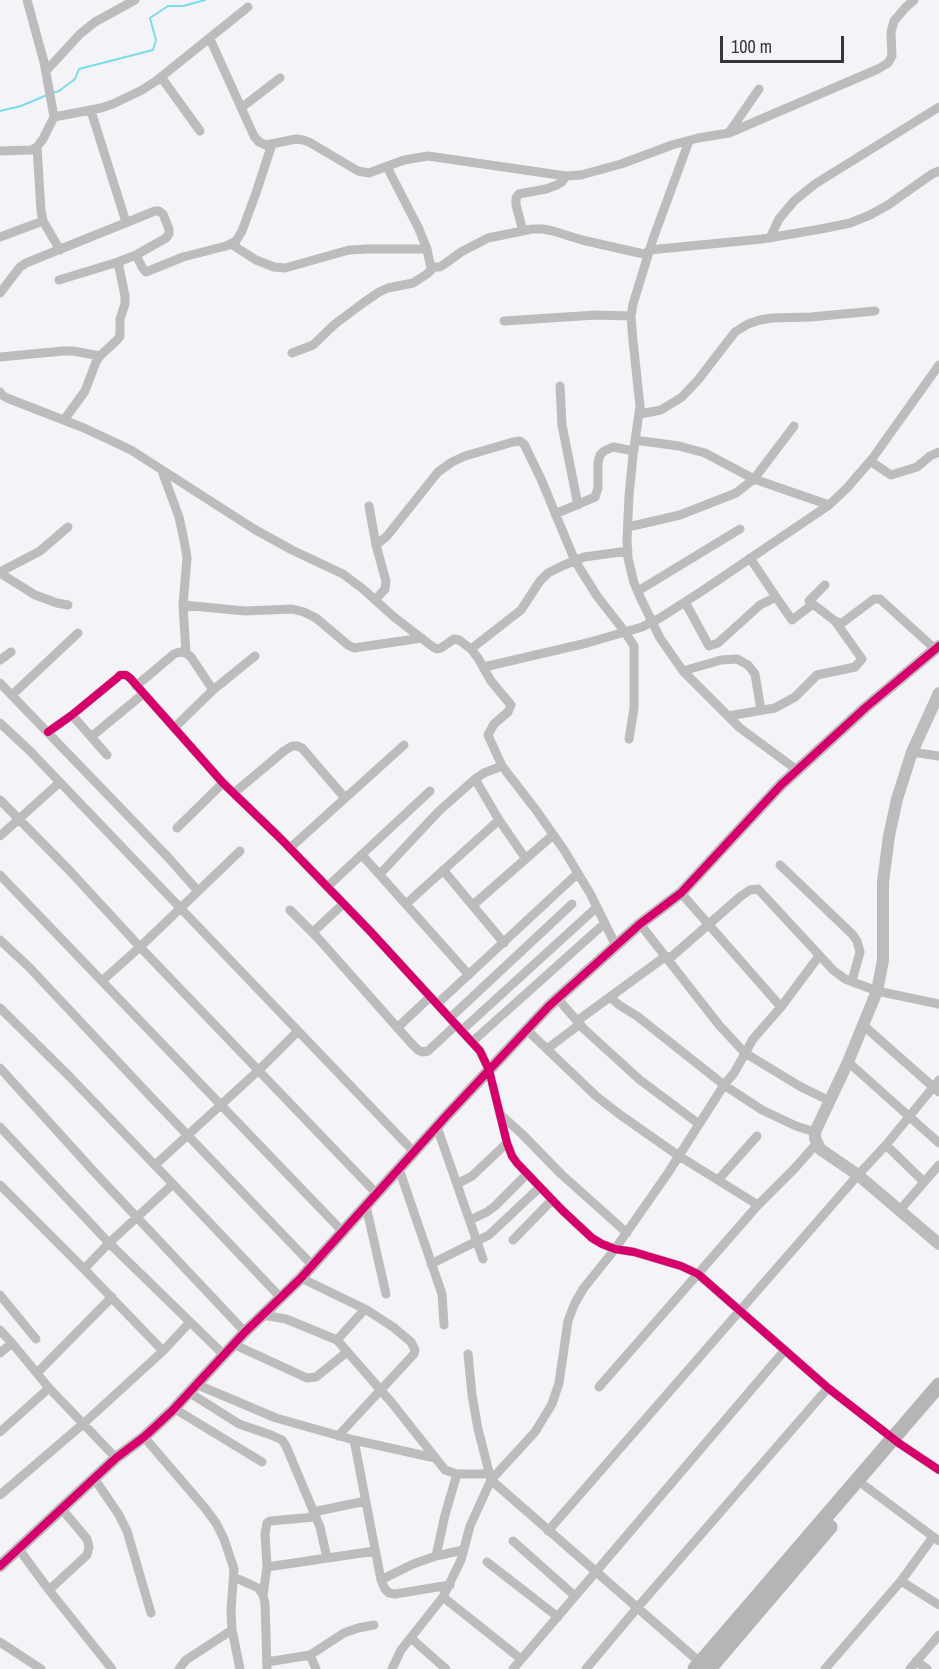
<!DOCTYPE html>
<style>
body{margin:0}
#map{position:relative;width:939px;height:1669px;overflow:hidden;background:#f3f3f8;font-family:"Archivo Narrow",sans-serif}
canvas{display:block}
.scale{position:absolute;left:720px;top:36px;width:124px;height:27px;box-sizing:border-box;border:3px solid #363639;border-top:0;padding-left:8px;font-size:18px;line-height:21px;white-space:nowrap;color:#363639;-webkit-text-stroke:4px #f2f2f9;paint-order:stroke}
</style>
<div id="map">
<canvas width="939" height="1669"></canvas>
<div class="scale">100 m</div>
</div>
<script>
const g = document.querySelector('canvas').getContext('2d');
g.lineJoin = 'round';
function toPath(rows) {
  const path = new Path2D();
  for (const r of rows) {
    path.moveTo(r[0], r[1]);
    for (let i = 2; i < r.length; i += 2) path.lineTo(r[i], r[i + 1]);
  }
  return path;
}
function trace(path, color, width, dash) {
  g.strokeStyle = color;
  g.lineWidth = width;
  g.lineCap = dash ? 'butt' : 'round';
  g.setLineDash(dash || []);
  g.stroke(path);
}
const stream = toPath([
 [52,93,59,91,75,79,79,69,153,50,156,40,150,18,168,6,183,6,205,0],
 [0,111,21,106,47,95]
]);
const minor = toPath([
 [27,0,44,62,54,117],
 [210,39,254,136,259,142,266,145,296,139,303,140,309,142,358,171,369,173,404,160,428,156,566,176,581,175,621,164,672,145,698,138,729,133,878,69,888,63,892,56,891,32,894,21,906,7,914,0],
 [46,71,80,34,95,22,135,0],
 [161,77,200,131],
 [241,108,280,78],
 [91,111,126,222],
 [730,131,759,89],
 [689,141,653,239,633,304,631,316,633,341,640,406,633,455,629,496,627,540,628,558,634,583,641,599,660,638,683,671,740,728,797,770],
 [37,147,41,211,43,221,60,250],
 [0,151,31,150,37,147,43,139,54,117,101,108,113,104,142,90,156,81,248,7],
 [387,167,418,227,427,249,430,264,434,267,440,267,446,263,461,252,488,238,532,229,543,229,553,231,582,240,648,255],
 [523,231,516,205,516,198,519,194,546,189,557,185,562,182,566,176],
 [0,237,43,221],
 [770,238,779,219,794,201,815,184,939,107],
 [231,244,256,260,274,267,285,268,349,250,367,249,427,249],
 [649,250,762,239,821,229,850,223,870,215,888,205,932,174,939,171],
 [136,255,142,267,146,272,183,257,226,246,236,241,242,231,256,193,272,144],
 [0,293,20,267,26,263,155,211,159,211,163,214,169,229,169,234,166,238,136,255,118,262,59,280],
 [504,321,596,315,631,316],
 [292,353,313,345,335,324,363,303,379,292,388,288,413,283,427,274,434,267],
 [0,357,63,351,73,351,100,356],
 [560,386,562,425,578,505],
 [0,392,2,395,7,398,84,428,131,450,254,529,292,550,343,574,363,589,394,617,433,647,437,649,441,648,454,639,459,640,471,649,478,658,491,681,511,705,508,712,494,724,488,735,502,766,536,810,564,850,591,895,616,946],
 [640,414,661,410,682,397,698,380,735,332,748,324,760,320,772,318,811,317,875,311],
 [64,420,85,391,96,362,100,356,117,340,120,336,120,319,125,304,125,296,118,262],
 [635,440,679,446,705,453,754,479,829,505],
 [870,461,891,475,917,467,930,456,939,452],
 [162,471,179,517,184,540,187,558,183,605,186,653],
 [369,506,376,545,386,581,385,589,375,600],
 [555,514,595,497,598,488,598,463,600,455,604,451,613,447,634,451],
 [628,527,680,515,736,493,754,479,794,426],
 [376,545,387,536,438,472,452,462,465,456,513,442,520,441,524,444,541,479,575,561,597,596,625,632,634,646,634,708,629,739],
 [750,558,776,597],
 [0,572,40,551,68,527],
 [0,573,35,595,57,603,68,605],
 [638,591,740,529],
 [685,602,709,646,718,643,760,605,776,597,792,620,813,604],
 [183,605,245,611,292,609,304,612,316,618,348,645,354,648,422,638],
 [835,621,842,623,874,599,880,599,935,649],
 [471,649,521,610,540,581,548,573,562,566,584,557,628,551],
 [0,660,11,652],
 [484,667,587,643,642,627,660,618,702,591,829,505,847,488,872,459,939,365],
 [683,671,721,660,737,659,748,665,755,674,761,710],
 [0,683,166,855,197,890],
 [136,686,174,654,180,652,186,653,191,657,213,690],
 [12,695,78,633],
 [72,715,107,755],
 [728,716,775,708,795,697,817,675,855,667,862,659,835,621,809,601,825,585],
 [0,723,30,751,414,1152],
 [174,728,213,690,255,656],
 [48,732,72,715,117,678,120,675,126,675,130,678,223,783,281,839,370,931,480,1051,489,1070,507,1143,512,1156,517,1163,562,1210,592,1238,602,1244,615,1249,634,1252,681,1266,698,1274,828,1388,900,1444,939,1470],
 [91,737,143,694],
 [912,752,939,756],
 [475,779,499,820,526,859],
 [234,793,284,751,292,746,297,746,302,748,345,798],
 [0,800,69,870,140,947,377,1194],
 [177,828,223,783],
 [0,836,59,783],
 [290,848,404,745],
 [362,855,469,975],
 [780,865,853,935,857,941,860,952,852,981],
 [443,870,504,943],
 [380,874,439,811,475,779,484,773,502,766],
 [0,875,343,1232],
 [327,887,430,791],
 [681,893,781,1007],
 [406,904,499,820],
 [473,905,553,835],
 [290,910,317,937,411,1043,418,1050,423,1052,428,1051,456,1025],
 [640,924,719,1025,745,1053,801,1087,830,1101],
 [313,932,343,904],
 [0,940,29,967,152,1098,312,1265],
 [669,959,741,896,750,890,758,889,833,970,845,979,877,991,939,1004],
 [103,980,140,947,240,851],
 [610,997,619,1005,637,1016,724,1085,762,1110,796,1126,815,1132],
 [558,999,584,1029,640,1080,699,1124],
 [437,1004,578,873],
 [0,1008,70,1077,173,1184,281,1298],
 [450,1018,572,904],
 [577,1021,666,956],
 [863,1025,939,1092],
 [397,1028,430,997],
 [527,1030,596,1096,619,1114,679,1156,758,1205],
 [461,1031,597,907],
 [472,1042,605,923],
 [547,1049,580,1024],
 [848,1062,939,1143],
 [0,1068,97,1175,245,1332],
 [500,1114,523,1135,561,1174,627,1233],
 [0,1127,109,1243,224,1355],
 [437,1127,483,1259],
 [886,1145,924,1182],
 [155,1165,259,1070,297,1032],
 [399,1169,442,1294,444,1325],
 [718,1180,757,1136],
 [457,1184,472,1176,507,1143],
 [0,1185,84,1269,163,1351,190,1322],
 [366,1206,386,1294],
 [899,1211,939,1165],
 [470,1220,487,1212,495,1206,527,1174],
 [513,1240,552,1200],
 [431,1264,489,1235,540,1187],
 [84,1269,109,1243,173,1184],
 [301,1278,367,1310,393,1327,411,1342,415,1350,414,1354,338,1436],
 [0,1295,36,1339],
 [263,1315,286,1319,337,1340,392,1403,445,1470,457,1474,489,1474],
 [0,1330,12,1343,49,1388,116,1458],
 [337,1340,365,1309],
 [233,1344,307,1378,316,1377,347,1352],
 [0,1353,12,1343],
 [468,1354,472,1395,478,1429,491,1480,703,1665],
 [37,1373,112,1297],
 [198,1385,276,1418,354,1440,435,1458],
 [599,1387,758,1205,795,1168,817,1143],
 [190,1393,239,1424,271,1435,282,1440,286,1446,320,1527,327,1558],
 [175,1409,262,1462],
 [0,1432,49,1388],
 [144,1437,205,1508,216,1523,224,1539,234,1569,231,1610,232,1630,240,1669],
 [354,1440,381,1580,385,1589,389,1593,395,1594,450,1585],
 [94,1478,119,1515,127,1531,151,1613],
 [865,1486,939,1541],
 [0,1495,83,1424,163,1351],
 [313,1512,366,1501],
 [548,1531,858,1175,886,1145,939,1080],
 [513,1541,575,1596],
 [18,1548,49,1590,112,1669],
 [436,1556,445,1515,457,1474],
 [487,1562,558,1617],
 [267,1567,375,1551],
 [234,1577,258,1588,263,1595,265,1603,267,1669],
 [381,1580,413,1564,436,1556,463,1550],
 [901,1581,939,1605],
 [49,1590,87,1555,89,1547,87,1539,61,1508],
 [263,1595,267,1567,265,1534,267,1523,270,1521,315,1517],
 [443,1597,521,1659],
 [411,1638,446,1669],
 [0,1642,41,1669],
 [310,1655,316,1669],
 [916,1661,927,1669],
 [267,1662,310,1655,344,1633,358,1628,374,1625],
 [179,1669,186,1660,232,1630],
 [392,1669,401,1650,443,1597,461,1560,470,1526,491,1480,535,1432,552,1404,559,1383,568,1321,574,1305,583,1289,615,1249,668,1173,724,1085,734,1073,753,1039,781,1007,819,956],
 [513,1669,785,1350],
 [586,1669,637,1608,828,1388],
 [825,1669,901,1581,933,1537],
 [910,1669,939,1635]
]);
const tertiary = toPath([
 [939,693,912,752,897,799,889,836,883,882,883,960,877,991,848,1062,815,1132,815,1138,820,1149,858,1175,939,1244],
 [0,1566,116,1458,144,1437,172,1411,245,1332,301,1278,448,1114,549,1006,640,924,681,893,781,785,865,708,939,646]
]);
const primary = toPath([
 [695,1669,939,1385],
 [709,1669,830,1527]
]);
const cycleway = toPath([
 [48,732,72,715,117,678,120,675,126,675,130,678,223,783,281,839,370,931,480,1051,489,1070,507,1143,512,1156,517,1163,562,1210,592,1238,602,1244,615,1249,634,1252,681,1266,698,1274,828,1388,900,1444,939,1470],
 [0,1566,116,1458,144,1437,172,1411,245,1332,301,1278,448,1114,549,1006,640,924,681,893,781,785,865,708,939,646]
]);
trace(stream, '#7adde6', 2);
trace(minor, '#bdbcbc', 9);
trace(tertiary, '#bdbcbc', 12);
trace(primary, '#b5b5b6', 15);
trace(cycleway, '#d6006c', 8);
</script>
